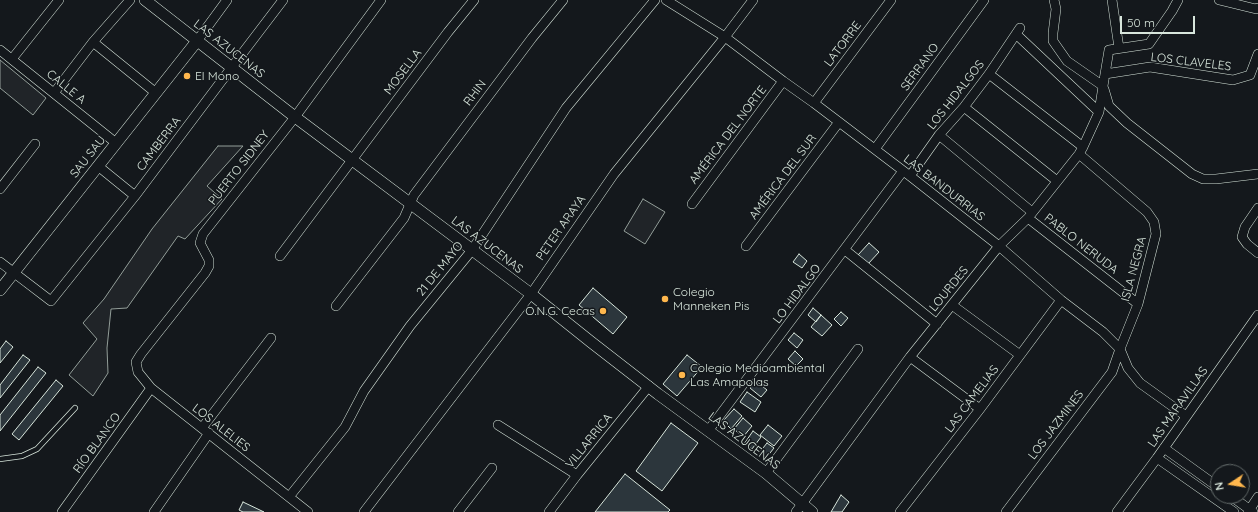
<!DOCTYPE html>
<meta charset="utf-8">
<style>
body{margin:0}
#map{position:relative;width:1258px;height:512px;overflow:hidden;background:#14181c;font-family:Quicksand,sans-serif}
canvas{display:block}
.north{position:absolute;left:1210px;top:464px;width:40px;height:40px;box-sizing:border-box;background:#14181c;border:1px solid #626a69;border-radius:50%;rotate:258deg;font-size:11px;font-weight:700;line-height:16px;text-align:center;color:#d8e6dc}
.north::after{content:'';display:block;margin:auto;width:14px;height:18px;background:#ffb74d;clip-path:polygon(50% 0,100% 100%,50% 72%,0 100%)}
.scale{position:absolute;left:1120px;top:16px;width:75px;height:18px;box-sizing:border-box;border:2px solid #d8e6dc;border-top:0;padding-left:5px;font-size:12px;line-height:14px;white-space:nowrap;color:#d8e6dc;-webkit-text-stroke:3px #14181c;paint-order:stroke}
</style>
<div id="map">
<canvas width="1258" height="512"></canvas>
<div class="north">N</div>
<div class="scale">50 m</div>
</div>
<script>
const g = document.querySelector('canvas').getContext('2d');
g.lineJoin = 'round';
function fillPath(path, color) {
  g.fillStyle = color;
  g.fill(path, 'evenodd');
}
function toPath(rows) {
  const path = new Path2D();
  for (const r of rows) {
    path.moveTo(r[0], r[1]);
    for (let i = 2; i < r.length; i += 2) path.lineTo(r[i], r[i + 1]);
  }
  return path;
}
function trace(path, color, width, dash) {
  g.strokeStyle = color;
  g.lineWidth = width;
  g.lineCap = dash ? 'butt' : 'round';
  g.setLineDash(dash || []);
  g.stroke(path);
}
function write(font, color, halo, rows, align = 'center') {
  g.font = font + ' Quicksand,sans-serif';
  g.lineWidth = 3;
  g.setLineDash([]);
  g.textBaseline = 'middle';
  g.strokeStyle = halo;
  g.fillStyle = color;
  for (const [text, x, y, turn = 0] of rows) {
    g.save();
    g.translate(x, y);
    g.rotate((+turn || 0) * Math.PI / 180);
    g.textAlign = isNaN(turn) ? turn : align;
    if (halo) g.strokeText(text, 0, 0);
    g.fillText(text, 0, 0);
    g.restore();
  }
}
const green = toPath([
 [0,60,46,98,33,115,0,88,0,60],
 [218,146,243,146,207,186,222,199,185,239,178,236,127,308,111,309,107,348,108,373,93,396,69,375,97,339,83,323,104,299,152,229,218,146],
 [643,199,665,212,645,244,624,231,643,199]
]);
const building = toPath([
 [869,243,879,252,868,264,858,255,869,243],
 [799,254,807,261,802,268,793,262,799,254],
 [593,288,627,317,613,334,579,305,593,288],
 [813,308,821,315,816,322,808,315,813,308],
 [841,312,848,318,841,326,834,319,841,312],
 [821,315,832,325,822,336,811,327,821,315],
 [794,333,803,340,797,348,788,340,794,333],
 [6,341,13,347,0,363,0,349,6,341],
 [795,351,803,359,796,366,788,359,795,351],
 [23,355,30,360,0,398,0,385,23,355],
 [687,355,702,367,677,396,663,384,687,355],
 [38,367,46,373,0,431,0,415,38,367],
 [56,380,63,386,19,440,12,434,56,380],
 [756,381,767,390,761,397,750,388,756,381],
 [747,392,761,402,755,412,740,402,747,392],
 [734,409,742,416,731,429,723,421,734,409],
 [743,418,752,426,743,437,734,429,743,418],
 [671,423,698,443,662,491,636,471,671,423],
 [768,425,782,436,774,446,760,435,768,425],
 [753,431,761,437,752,449,744,444,753,431],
 [767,443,774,448,766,458,759,453,767,443],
 [625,474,670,510,668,512,595,512,625,474],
 [841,495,849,502,842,512,831,512,841,495],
 [243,502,264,512,243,512,239,510,243,502]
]);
const service = toPath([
 [0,459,22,456,37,449,75,408]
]);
const minor = toPath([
 [666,0,725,37,783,81,814,103,910,176,999,246,1061,300,1103,332,1120,349,1128,368,1140,383,1186,416],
 [1054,0,1056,9,1053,33,1053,41,1067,61,1103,86],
 [1112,0,1119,48],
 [1219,0,1256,9,1258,8],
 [1016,34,1099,112],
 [197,41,227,0],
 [93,42,156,93],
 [0,50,116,143],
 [12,59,59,0],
 [989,74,1083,147],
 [1105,74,1150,67,1233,80,1250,75],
 [1250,75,1258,54],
 [1104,89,1109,106,1127,123,1192,174,1203,179,1216,179,1258,174],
 [54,93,93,42,130,0],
 [814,103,891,0],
 [964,107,1057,181],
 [939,135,1032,212],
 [875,149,984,0],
 [98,166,135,196],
 [910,176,939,135,964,107,989,74,1020,28],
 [0,189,35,144],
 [692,204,783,81],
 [1258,208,1245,227,1242,237,1247,244,1258,253],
 [1028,218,1138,304],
 [746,246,839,122],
 [845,250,937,324],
 [280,256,448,32,474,0],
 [0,262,51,301,135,196,232,67,283,0],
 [952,305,1020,355],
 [336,306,404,218,414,195,532,38,563,0],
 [910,357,980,409],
 [498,425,577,475],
 [202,428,271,338],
 [708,431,903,171],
 [1164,448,1218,487],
 [1157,458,1234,512],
 [766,473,858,349],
 [1231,496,1253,512],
 [289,497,345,427,364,391,410,326,472,250,566,108,655,0],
 [62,512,151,388],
 [154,512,209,433],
 [308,512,151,388,138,372,136,362,141,354,205,273,209,266,209,260,200,243,203,234,295,117,381,0],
 [364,512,531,294,614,174,725,37,753,0],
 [458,512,492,468],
 [549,512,577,475,649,386],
 [796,512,910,357,999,246,1028,218,1079,154,1083,147,1099,112,1103,86,1109,50,1149,44,1172,11,1178,0],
 [900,512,980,409,1061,300],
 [1006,512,1112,372,1120,349,1138,304,1156,234,1154,222,1147,212,1079,154],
 [1117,512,1157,458,1258,315],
 [1248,512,1258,497]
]);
const tertiary = toPath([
 [145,0,295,117,531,294,591,342,658,394,766,473,812,512],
 [0,290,197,41]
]);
const markers = [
 [187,76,4,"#ffb74d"],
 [665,299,4,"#ffb74d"],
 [603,311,4,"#ffb74d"],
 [682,375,4,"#ffb74d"]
];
const streetNames = [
 ["LATORRE",843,44,-53],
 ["LAS AZUCENAS",229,49,38],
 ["LOS CLAVELES",1191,62,7],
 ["SERRANO",920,67,-54],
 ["MOSELLA",403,72,-53],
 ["CALLE A",66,87,39],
 ["RHIN",475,93,-53],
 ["LOS HIDALGOS",956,95,-52],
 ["AMÉRICA DEL NORTE",728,135,-53],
 ["CAMBERRA",159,144,-53],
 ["SAU SAU",88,157,-52],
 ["PUERTO SIDNEY",239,168,-52],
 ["AMÉRICA DEL SUR",783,177,-53],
 ["LAS BANDURRIAS",944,188,38],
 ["PETER ARAYA",561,228,-55],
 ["PABLO NERUDA",1081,244,38],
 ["LAS AZUCENAS",487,245,37],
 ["21 DE MAYO",440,269,-51],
 ["ISLA NEGRA",1134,269,-75],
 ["LOURDES",949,289,-51],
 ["LO HIDALGO",797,294,-53],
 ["LAS CAMELIAS",972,399,-53],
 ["LAS MARAVILLAS",1178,407,-55],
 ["LOS JAZMINES",1056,425,-53],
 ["LOS ALELIES",221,428,38],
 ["VILLARRICA",589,441,-51],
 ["LAS AZUCENAS",744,441,37],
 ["RÍO BLANCO",97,443,-54]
];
const poiNames = [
 ["El Mono",195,76],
 ["Colegio",673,292],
 ["Manneken Pis",673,306],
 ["O.N.G. Cecas",595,311,"right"],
 ["Colegio Medioambiental",690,368],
 ["Las Amapolas",690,382]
];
fillPath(green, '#202428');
trace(green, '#939e99', 1);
fillPath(building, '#2c363c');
trace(building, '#d8e6dc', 1);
trace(service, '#d8e6dc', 6);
trace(minor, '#d8e6dc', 10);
trace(tertiary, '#d8e6dc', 12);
trace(service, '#14181c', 4.5);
trace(minor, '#14181c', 9);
trace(tertiary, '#14181c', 11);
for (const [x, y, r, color] of markers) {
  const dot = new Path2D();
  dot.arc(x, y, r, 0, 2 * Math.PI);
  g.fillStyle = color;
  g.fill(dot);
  trace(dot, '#14181c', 1.5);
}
write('12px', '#d8e6dc', '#14181c', streetNames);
write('12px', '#d8e6dc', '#14181c', poiNames, 'left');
</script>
